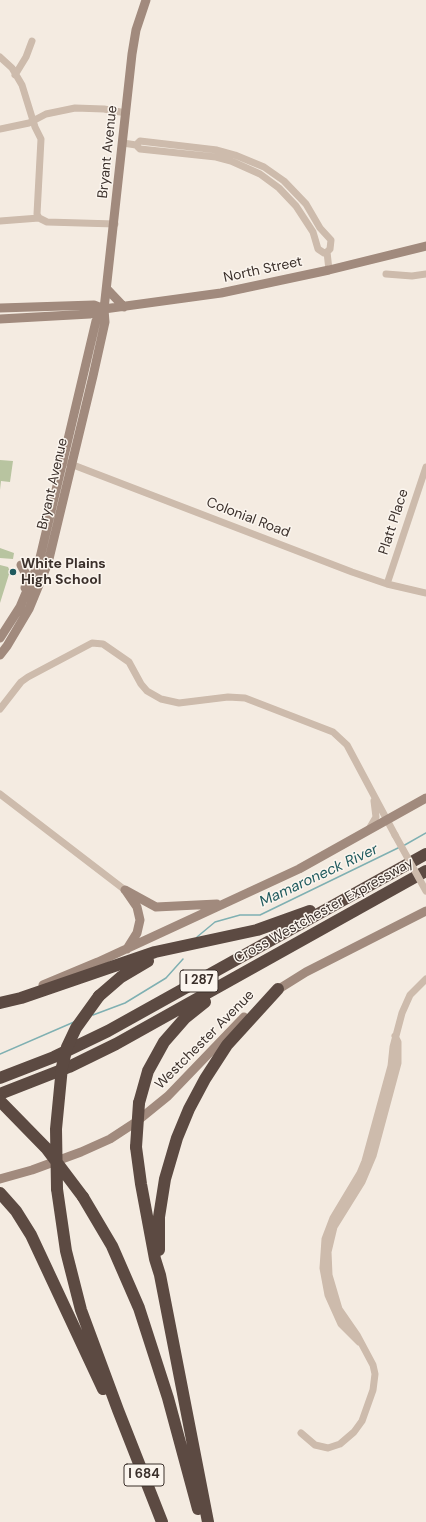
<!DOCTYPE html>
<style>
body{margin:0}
canvas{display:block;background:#f4ebe1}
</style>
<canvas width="426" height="1522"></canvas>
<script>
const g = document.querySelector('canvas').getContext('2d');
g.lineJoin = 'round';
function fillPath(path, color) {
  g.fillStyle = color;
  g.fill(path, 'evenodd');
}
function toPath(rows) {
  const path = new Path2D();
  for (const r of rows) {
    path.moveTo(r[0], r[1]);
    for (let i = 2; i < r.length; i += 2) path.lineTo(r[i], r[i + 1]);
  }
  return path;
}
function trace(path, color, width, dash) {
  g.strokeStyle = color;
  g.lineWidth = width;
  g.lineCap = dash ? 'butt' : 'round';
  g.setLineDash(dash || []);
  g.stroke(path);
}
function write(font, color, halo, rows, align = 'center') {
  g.font = font + ' "DM Sans",sans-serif';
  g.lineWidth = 3;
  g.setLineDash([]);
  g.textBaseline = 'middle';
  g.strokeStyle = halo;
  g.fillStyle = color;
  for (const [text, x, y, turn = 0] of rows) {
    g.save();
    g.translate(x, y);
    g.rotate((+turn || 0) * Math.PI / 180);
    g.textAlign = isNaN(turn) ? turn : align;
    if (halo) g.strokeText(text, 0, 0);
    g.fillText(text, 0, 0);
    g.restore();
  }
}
const green = toPath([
 [0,460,13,461,10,482,1,481,0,490],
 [0,548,14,553,13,559,0,558],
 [0,565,8,567,10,571,0,603]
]);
const stream = toPath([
 [403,846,426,833],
 [197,937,215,922,240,915,260,915,400,847],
 [93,1015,125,1003,166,978,183,959],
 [0,1054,74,1022]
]);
const street = toPath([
 [0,57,12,68,22,85,35,127,41,139,37,214,39,218],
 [15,75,26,57,32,41],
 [0,129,29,123,46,114,75,108,104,109,126,113],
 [123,143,136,145,140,149,216,157,231,161,260,174,279,188,296,206,313,232,318,249,324,253,327,252],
 [136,145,140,141,217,150,235,155,264,167,284,181,306,204,320,228,331,240,330,249,327,252],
 [0,221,39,218,47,222,115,224],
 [327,252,329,270],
 [386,274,412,276,426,274],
 [68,463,352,572,387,584,426,593],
 [387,584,426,467],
 [0,709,21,682,28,677,92,643,103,644,129,662,141,684,147,691,161,699,179,703,228,697,245,698,333,732,347,745,395,835],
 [0,794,125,890],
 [369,829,376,817,374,801],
 [359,1342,341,1324,328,1295,323,1268,325,1239,333,1218,360,1173,365,1161,391,1066,393,1047,402,1013,410,995,426,979],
 [301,1433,315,1445,328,1448,340,1444,354,1432,362,1421,373,1390,375,1374,373,1365,357,1335,339,1309,329,1275,328,1252,334,1227,362,1182,373,1156,398,1063,398,1042,395,1036]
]);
const secondary = toPath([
 [107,289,124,307],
 [0,308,94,305,104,309],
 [0,319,90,314,104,309,221,293,329,270,426,246],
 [21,565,27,576,25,588],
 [0,638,20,607,39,562,96,321,104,309],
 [0,655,7,646,29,609,48,563,93,376,105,322,104,309,132,54,136,30,146,0],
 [125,890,156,907,217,904],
 [126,891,137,907,140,920,137,933,127,949],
 [43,985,98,962,299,869,426,798],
 [274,992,306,972,426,911],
 [0,1179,32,1170,81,1152,110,1139,136,1122,168,1096,244,1017]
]);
const highway = toPath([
 [99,996,121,977,148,961],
 [0,1003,21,998,155,952,257,930,310,911],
 [0,1078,54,1057,108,1031,426,854],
 [0,1094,69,1067,116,1044,426,871],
 [139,1103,148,1071,164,1042,185,1018,205,1002],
 [136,1147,141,1184,155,1259,160,1275,208,1522],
 [57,1189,66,1251,81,1310,118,1410,162,1522],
 [0,1193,16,1211,31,1235,103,1389],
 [83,1197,112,1246,139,1308,168,1398,198,1509],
 [159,1250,159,1217,165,1179,177,1138,189,1109,205,1079,227,1045,278,989]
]);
const streetBridge = toPath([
 [395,835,426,891]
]);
const highwayBridge = toPath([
 [0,1101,46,1148,83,1197],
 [136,1147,139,1103],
 [57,1189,56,1129,62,1067,67,1047,76,1028,99,996]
]);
const markers = [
 [13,572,4,"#1f5a5e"]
];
const shields = [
 [199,981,38],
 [144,1475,40]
];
const shieldNames = [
 ["I 287",199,981],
 ["I 684",144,1475]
];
const streetNames = [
 ["Bryant Avenue",108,152,-84],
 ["North Street",263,270,-12],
 ["Bryant Avenue",53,484,-77],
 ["Colonial Road",248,518,21],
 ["Platt Place",394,522,-72],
 ["Cross Westchester Expressway",324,911,-29],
 ["Westchester Avenue",205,1040,-45]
];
const poiNames = [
 ["White Plains",21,564],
 ["High School",21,580]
];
const waterNames = [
 ["Mamaroneck River",319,876,-25]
];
fillPath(green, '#b8c4a0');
trace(stream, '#7fb0b2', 1.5);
trace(street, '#cdbbac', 7);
trace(secondary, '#a18a7d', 9);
trace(highway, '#5c4a42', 12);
trace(streetBridge, '#cdbbac', 7);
trace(highwayBridge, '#5c4a42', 12);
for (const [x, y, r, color] of markers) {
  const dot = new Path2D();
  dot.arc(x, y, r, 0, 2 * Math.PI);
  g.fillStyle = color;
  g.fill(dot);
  trace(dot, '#fbf5ee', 1.5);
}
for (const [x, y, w] of shields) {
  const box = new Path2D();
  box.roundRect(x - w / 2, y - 11, w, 22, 3);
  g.fillStyle = '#fbf5ee';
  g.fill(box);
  trace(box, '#3b302b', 1);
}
write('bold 13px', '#3b302b', null, shieldNames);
write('14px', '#3b302b', '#fbf5ee', streetNames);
write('bold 14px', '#3b302b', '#fbf5ee', poiNames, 'left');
write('italic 15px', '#1f5a5e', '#fbf5ee', waterNames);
</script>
